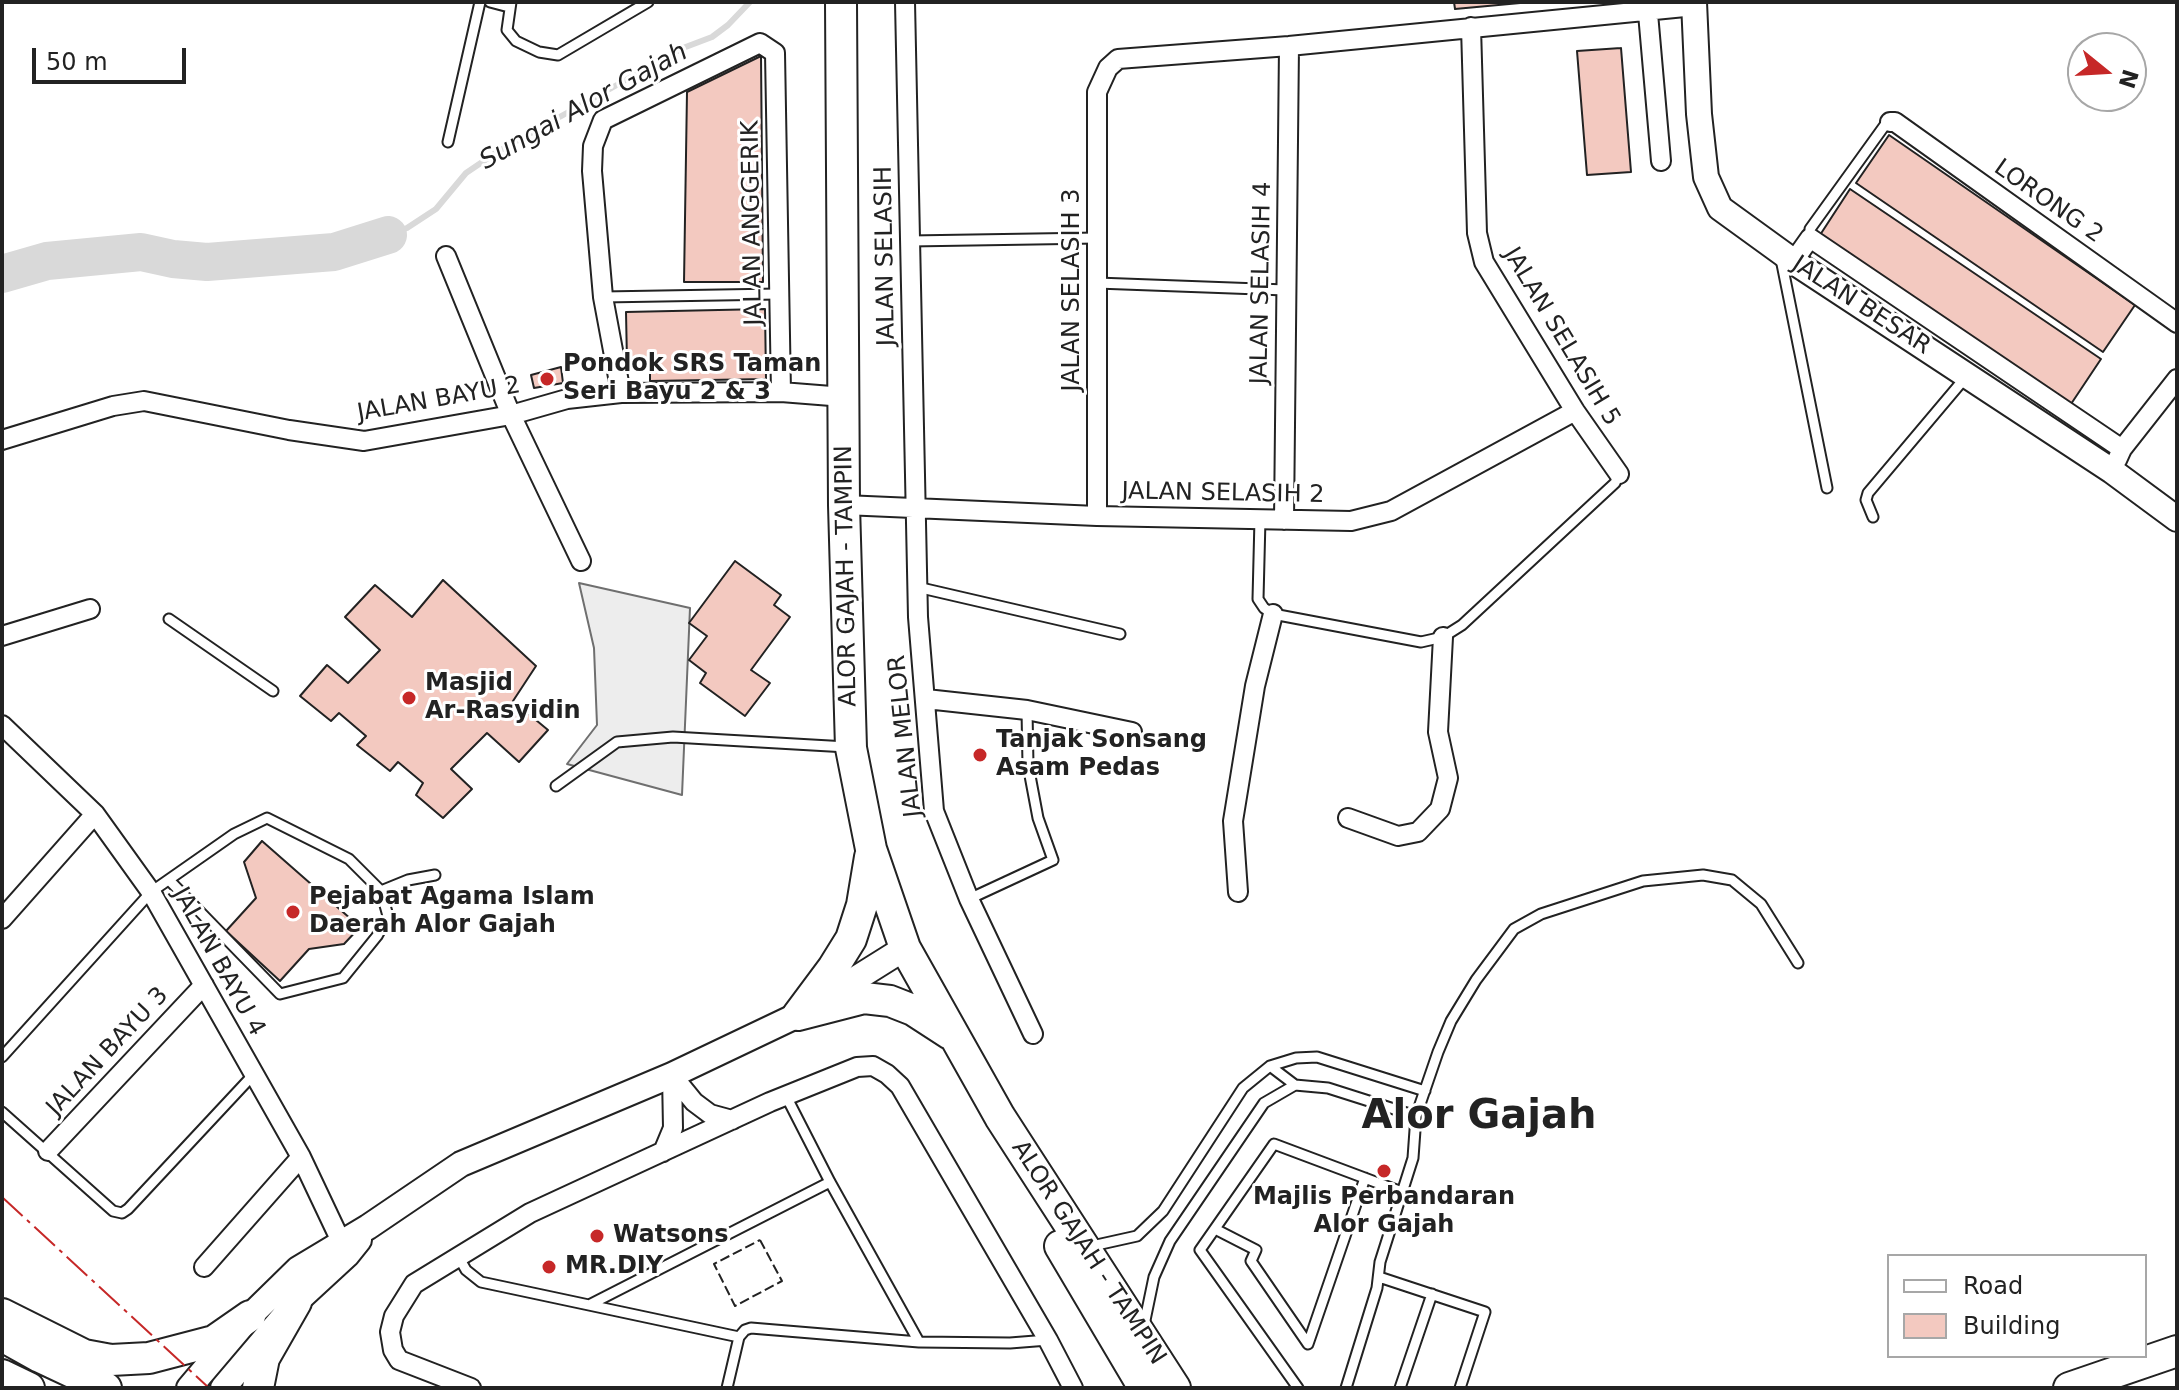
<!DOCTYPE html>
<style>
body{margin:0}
#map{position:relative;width:2179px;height:1390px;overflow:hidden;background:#fff;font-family:"DejaVu Sans",sans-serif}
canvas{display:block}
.frame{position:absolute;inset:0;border:4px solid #222;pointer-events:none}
.legend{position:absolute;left:1887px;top:1254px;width:260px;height:104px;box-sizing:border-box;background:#fff;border:2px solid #a7a7a7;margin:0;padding:10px 14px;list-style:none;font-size:24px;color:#222}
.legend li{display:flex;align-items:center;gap:16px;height:40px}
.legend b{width:40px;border:2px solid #a7a7a7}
.north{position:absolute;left:2067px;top:32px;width:80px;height:80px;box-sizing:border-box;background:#fff;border:2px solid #a7a7a7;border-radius:50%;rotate:108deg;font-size:22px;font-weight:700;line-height:32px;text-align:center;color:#222}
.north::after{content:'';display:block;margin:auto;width:28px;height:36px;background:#c62828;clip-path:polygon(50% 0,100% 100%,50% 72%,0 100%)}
.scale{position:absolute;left:32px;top:48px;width:154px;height:36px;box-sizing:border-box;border:4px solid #222;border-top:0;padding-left:10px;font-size:24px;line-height:28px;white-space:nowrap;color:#222;-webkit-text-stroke:6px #fff;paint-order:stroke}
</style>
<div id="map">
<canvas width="2179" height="1390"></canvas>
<div class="frame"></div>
<ul class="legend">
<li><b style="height:10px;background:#fff"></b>Road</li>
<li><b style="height:22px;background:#f3c9c0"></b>Building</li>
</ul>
<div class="north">N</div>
<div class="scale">50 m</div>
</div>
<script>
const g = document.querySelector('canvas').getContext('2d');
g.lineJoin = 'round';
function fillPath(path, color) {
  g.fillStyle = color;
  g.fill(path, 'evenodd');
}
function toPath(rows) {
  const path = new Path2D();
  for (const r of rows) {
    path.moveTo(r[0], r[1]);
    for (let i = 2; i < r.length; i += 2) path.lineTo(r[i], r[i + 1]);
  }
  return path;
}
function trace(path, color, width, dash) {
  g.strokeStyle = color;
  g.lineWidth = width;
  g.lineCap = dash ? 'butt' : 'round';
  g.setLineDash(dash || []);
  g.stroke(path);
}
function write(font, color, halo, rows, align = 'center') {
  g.font = font + ' "DejaVu Sans",sans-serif';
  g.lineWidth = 6;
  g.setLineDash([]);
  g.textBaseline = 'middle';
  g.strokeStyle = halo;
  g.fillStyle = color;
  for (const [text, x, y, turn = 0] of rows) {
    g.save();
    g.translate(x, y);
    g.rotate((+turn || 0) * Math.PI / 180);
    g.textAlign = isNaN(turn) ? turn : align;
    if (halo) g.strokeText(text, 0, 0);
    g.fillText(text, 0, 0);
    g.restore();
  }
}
const parking = toPath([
 [579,583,690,608,682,795,567,764,597,725,594,648,579,583]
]);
const stream = toPath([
 [388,235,407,228,436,209,466,173,497,152,683,48,712,37,728,25,750,2]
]);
const river = toPath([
 [2,274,47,261,141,252,173,259,207,262,334,252,388,235]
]);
const building = toPath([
 [1454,2,1531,2,1455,9,1454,2],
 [1621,48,1631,172,1587,175,1577,51,1621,48],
 [761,56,763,282,684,282,687,92,761,56],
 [1889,135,2135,305,2103,352,1856,183,1889,135],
 [1850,189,2101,359,2071,404,1820,235,1850,189],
 [765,309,766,379,650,381,650,363,627,363,626,312,765,309],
 [561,367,563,383,534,388,531,375,561,367],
 [735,561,781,595,774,605,790,617,751,670,770,683,745,716,700,683,706,673,689,660,707,636,689,623,735,561],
 [443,580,536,666,513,701,548,730,519,762,487,733,451,769,472,789,443,818,416,795,423,783,398,762,390,771,357,745,366,736,339,713,331,721,300,696,327,665,348,683,380,650,345,617,375,585,412,617,443,580],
 [262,841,360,927,344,944,309,949,280,981,226,931,256,898,244,862,262,841]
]);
const service = toPath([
 [490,2,509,7],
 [511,2,507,30,516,41,539,52,558,55,648,2],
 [448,142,480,2],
 [1810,238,1810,229,1885,125,1890,122],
 [910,241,1097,238],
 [1781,259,1827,488],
 [1097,283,1286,290],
 [603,297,778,294],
 [1873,517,1866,500,1868,493,1965,378],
 [1260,519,1258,599,1264,608,1273,614,1421,642,1443,637,1462,625,1615,483,1619,474],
 [917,587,1120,634],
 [169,619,273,691],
 [556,786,617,742,673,737,847,747],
 [169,880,280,994,343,978,377,936,388,916,381,891],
 [969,899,1053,860,1038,818,1028,765,1027,710],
 [2,1057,151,892,234,834,267,818,349,859,381,891,408,880,435,875],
 [1270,1066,1295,1085],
 [786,1096,830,1182,919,1342],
 [2,1112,113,1211,122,1213,128,1209,254,1074],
 [1215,1229,1256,1250,1251,1261,1308,1344],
 [1092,1246,1137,1236,1163,1211,1243,1088,1270,1066,1296,1058,1317,1057,1425,1091],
 [458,1256,466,1270,481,1282,739,1337],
 [1379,1277,1485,1312,1460,1388],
 [591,1304,830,1182],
 [1144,1325,1154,1277,1170,1241,1264,1103,1295,1085,1328,1088,1416,1116],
 [1308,1344,1365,1178],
 [727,1388,739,1337,745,1330,751,1328,919,1342,1010,1343,1048,1340],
 [1298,1388,1200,1250,1274,1144,1402,1192],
 [1346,1388,1377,1288,1380,1262,1413,1158,1416,1116,1438,1052,1451,1021,1476,980,1514,929,1541,914,1643,881,1703,875,1732,880,1761,904,1798,963],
 [1400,1388,1432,1294]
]);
const minor = toPath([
 [905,2,918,617,934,811,969,899,1033,1034],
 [1647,2,1661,161],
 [1471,27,1477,233,1484,262,1575,411,1619,474],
 [1890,122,1895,122,2177,323],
 [446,256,511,415,581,561],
 [1793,262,1810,238,2122,449],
 [621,393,603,297,592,171,593,146,603,120,760,43,775,53,781,392],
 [2,440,113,406,144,401,289,430,364,441,511,415,567,399,621,393,781,392,844,397],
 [2117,460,2122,449,2177,379],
 [844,505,1097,516,1351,521,1391,511,1575,411],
 [1097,516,1097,92,1108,68,1118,59,1289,46,1695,6],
 [1284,520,1289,46],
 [2,636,90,609],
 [926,699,1027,710,1132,732],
 [2,725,95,814,151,892,301,1157,346,1252],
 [1348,818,1398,836,1418,832,1440,809,1448,778,1438,732,1443,637],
 [1238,892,1233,821,1255,686,1273,614],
 [2,919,95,814],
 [48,1151,204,985],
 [663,1152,673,1128,672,1075,694,1102,710,1114,732,1120],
 [204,1267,301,1157],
 [471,1388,399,1360,393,1350,390,1332,394,1316,414,1284,530,1213,770,1102,857,1067,873,1066,887,1074,900,1086,1048,1340,1073,1388]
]);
const tertiary = toPath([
 [1694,2,1699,114,1706,177,1720,208,1800,266,2112,471,2177,519],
 [189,1388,250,1316,298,1269,368,1227,461,1164,672,1075,798,1015,905,948],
 [223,1388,296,1302,347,1255,359,1240]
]);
const primary = toPath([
 [841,2,844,505,851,748,871,849,905,948,1000,1117,1175,1388],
 [798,1015,833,968,851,939,862,905,870,857],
 [798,1015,864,998,890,1001,913,1010,950,1034],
 [1060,1246,1144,1388]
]);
const trunk = toPath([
 [2,1314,84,1355,111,1360,149,1358,214,1341,250,1316],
 [2,1336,40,1357,106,1388],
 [2,1375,29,1388],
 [258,1388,264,1358,296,1302],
 [2069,1388,2177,1351]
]);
const fence = toPath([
 [760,1240,782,1281,735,1306,714,1264,760,1240]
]);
const power = toPath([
 [2,1197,209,1388]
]);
const markers = [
 [547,379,8,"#c62828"],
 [409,698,8,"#c62828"],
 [980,755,8,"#c62828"],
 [293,912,8,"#c62828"],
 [1384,1171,8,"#c62828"],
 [597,1236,8,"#c62828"],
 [549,1267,8,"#c62828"]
];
const streetNames = [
 ["LORONG 2",2048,202,35],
 ["JALAN ANGGERIK",753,223,-91],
 ["JALAN SELASIH",886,256,-91],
 ["JALAN SELASIH 4",1262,283,-89],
 ["JALAN SELASIH 3",1073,290,-90],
 ["JALAN BESAR",1861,306,33],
 ["JALAN SELASIH 5",1561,337,59],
 ["JALAN BAYU 2",439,400,-10],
 ["JALAN SELASIH 2",1223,494,1],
 ["ALOR GAJAH - TAMPIN",847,576,-91],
 ["JALAN MELOR",906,736,-96],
 ["JALAN BAYU 4",218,962,61],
 ["JALAN BAYU 3",108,1052,-47],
 ["ALOR GAJAH - TAMPIN",1088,1253,57]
];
const poiNames = [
 ["Pondok SRS Taman",563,365],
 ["Seri Bayu 2 & 3",563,393],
 ["Masjid",425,684],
 ["Ar-Rasyidin",425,712],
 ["Tanjak Sonsang",996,741],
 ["Asam Pedas",996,769],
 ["Pejabat Agama Islam",309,898],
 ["Daerah Alor Gajah",309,926],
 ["Majlis Perbandaran",1384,1198,"center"],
 ["Alor Gajah",1384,1226,"center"],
 ["Watsons",613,1236],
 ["MR.DIY",565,1267]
];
const waterNames = [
 ["Sungai Alor Gajah",584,107,-29]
];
const townNames = [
 ["Alor Gajah",1479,1118]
];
fillPath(parking, '#ededed');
trace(parking, '#6f6f6f', 2);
trace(stream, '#d9d9d9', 6);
trace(river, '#d9d9d9', 38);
fillPath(building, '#f3c9c0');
trace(building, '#222', 2);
trace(service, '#222', 13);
trace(minor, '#222', 22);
trace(tertiary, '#222', 28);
trace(primary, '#222', 34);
trace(trunk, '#222', 34);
trace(service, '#fff', 9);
trace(minor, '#fff', 18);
trace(tertiary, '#fff', 24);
trace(primary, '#fff', 30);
trace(trunk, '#fff', 30);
trace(fence, '#222', 2, [10, 4]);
trace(power, '#c62828', 2, [28, 6, 4, 6]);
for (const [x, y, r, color] of markers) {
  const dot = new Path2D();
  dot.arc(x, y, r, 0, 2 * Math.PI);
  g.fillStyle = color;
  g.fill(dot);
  trace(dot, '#fff', 3);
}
write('24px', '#222', '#fff', streetNames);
write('bold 24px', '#222', '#fff', poiNames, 'left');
write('italic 26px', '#222', '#fff', waterNames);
write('bold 40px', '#222', '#fff', townNames);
</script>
